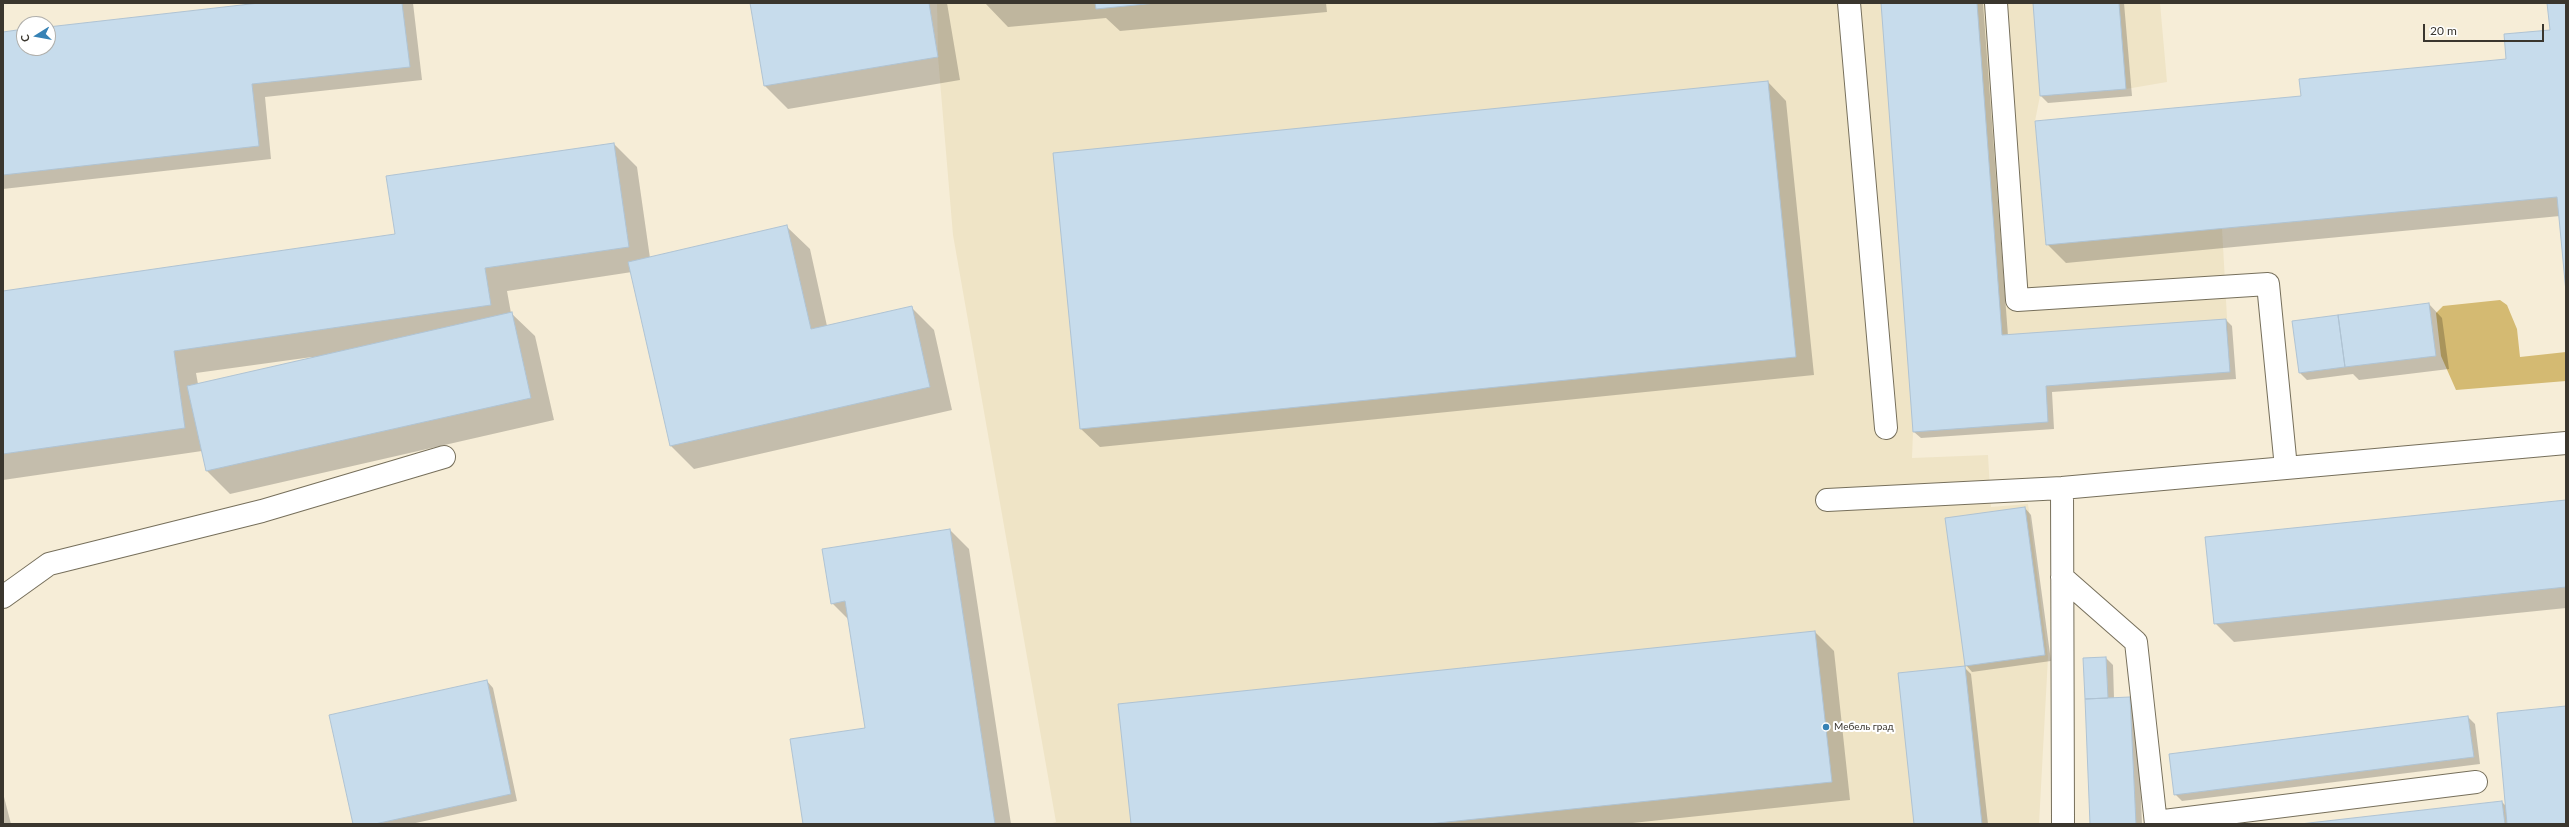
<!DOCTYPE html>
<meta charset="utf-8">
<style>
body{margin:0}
#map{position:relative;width:2569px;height:827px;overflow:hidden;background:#f6edd7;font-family:Lato,sans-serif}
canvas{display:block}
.frame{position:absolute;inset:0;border:4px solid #3a362e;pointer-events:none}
.north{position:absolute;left:16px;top:16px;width:40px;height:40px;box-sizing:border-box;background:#fff;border:1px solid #b0afab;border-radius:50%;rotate:259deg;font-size:11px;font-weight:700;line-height:16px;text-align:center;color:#3a362e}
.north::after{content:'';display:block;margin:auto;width:14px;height:18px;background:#3682b5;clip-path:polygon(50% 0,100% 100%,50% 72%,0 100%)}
.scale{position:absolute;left:2423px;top:24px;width:121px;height:18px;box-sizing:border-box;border:2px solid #3a362e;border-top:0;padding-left:5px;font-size:12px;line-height:14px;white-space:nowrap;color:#3a362e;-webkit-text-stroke:3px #fff;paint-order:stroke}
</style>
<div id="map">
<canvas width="2569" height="827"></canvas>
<div class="frame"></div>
<div class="north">С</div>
<div class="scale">20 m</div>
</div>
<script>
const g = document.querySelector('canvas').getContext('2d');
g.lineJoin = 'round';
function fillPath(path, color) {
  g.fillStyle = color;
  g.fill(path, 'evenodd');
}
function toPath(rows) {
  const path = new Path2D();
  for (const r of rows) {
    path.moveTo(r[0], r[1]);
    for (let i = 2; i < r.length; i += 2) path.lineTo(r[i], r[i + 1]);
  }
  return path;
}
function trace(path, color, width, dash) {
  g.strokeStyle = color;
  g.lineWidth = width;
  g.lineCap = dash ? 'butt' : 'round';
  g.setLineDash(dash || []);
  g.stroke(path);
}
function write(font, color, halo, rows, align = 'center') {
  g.font = font + ' Lato,sans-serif';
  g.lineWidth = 4;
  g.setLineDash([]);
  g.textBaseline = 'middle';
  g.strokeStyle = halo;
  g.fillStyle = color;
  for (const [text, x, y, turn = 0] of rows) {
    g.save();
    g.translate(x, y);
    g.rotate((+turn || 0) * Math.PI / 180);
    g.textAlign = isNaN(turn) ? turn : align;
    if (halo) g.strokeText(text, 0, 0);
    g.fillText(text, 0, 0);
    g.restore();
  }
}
const built = toPath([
 [937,3,2160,3,2167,82,2126,89,2040,96,2035,121,2046,244,2222,228,2230,372,2046,386,2048,422,1913,432,1912,458,1988,455,1991,507,2028,504,2048,657,2039,824,1049,824,1056,822,953,235,938,57]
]);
const forest = toPath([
 [2500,300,2507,305,2517,329,2520,357,2566,352,2566,381,2456,390,2441,356,2436,313,2443,306]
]);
const shadow = toPath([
 [268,3,413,3,422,80,265,97,271,159,3,189,3,33,24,30,24,48,48,48,48,28],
 [751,3,947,3,960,80,788,109,765,86],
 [985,3,1326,3,1327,12,1120,31,1106,18,1008,27],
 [1882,3,1983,3,2008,336,2226,320,2232,326,2236,379,2052,392,2054,429,1921,438,1914,432],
 [2034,3,2124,3,2132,96,2048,103,2041,96],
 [2548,3,2566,3,2566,281,2560,216,2066,263,2047,244,2302,97,2508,60,2551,31],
 [1768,82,1786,101,1814,375,1100,447,1081,429],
 [614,144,637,167,650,258,787,227,810,249,827,326,911,307,934,330,952,410,694,469,671,446,632,272,507,291,511,313,535,336,554,420,230,494,207,471,202,451,3,480,3,292,396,235],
 [312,357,312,358,198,384,196,373],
 [2429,304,2442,318,2449,369,2359,380,2353,374,2307,380,2300,373],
 [2566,501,2566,608,2234,642,2215,623],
 [2025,508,2031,515,2051,661,1972,672,1966,665],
 [950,530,969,549,1011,824,804,824,866,729,849,620,832,603],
 [1815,632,1834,651,1850,800,1623,824,1132,824],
 [2106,658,2113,665,2114,698,2130,698,2137,705,2142,824,2091,824],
 [1964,667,1971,674,1988,824,1915,824],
 [487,681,493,688,517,801,411,824,354,824],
 [2566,707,2566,824,2309,824,2502,802,2507,807],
 [2468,717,2475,724,2480,764,2182,801,2175,794],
 [3,793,11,824,3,824]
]);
const building = toPath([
 [259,3,402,3,410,67,252,84,259,146,3,175,3,32,24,29,24,48,48,48,48,27,259,3],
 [750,3,929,3,938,57,764,86,750,3],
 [1095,3,1156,3,1096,9,1095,3],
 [1881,3,1977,3,2002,335,2226,319,2230,372,2046,386,2048,422,1913,432,1881,3],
 [2033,3,2119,3,2126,89,2040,96,2033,3],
 [2547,3,2566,3,2566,292,2557,197,2046,245,2035,121,2301,96,2299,79,2506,59,2504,34,2550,30,2547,3],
 [1768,81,1796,357,1080,429,1053,153,1768,81],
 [614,143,629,247,485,268,491,305,174,351,185,428,3,454,3,291,395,234,386,176,614,143],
 [787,225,811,329,912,306,930,387,670,446,628,262,787,225],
 [2429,303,2436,356,2345,367,2338,315,2429,303],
 [512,312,531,398,206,471,187,386,512,312],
 [2338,315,2345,367,2299,373,2292,321,2338,315],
 [2566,500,2566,587,2214,624,2205,537,2566,500],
 [2025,507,2045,655,1965,666,1945,518,2025,507],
 [950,529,995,824,803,824,790,739,865,728,845,601,831,604,822,549,950,529],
 [1815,631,1832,782,1428,824,1131,824,1118,704,1815,631],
 [2106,657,2108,698,2085,699,2083,658,2106,657],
 [1965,666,1982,824,1914,824,1898,673,1965,666],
 [487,680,511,794,375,824,353,824,329,715,487,680],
 [2130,697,2136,824,2090,824,2085,699,2130,697],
 [2566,706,2566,824,2507,824,2497,713,2566,706],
 [2468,716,2474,757,2174,795,2169,754,2468,716],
 [2502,801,2505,824,2300,824,2502,801]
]);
const minor = toPath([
 [1849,3,1886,428],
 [1996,3,2017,300,2268,284,2286,468],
 [2062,488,2063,824],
 [1827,500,2062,488,2566,443],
 [2062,577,2136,642,2156,824],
 [3,597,49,564,262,511,444,457],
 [2156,822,2476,782]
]);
const markers = [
 [1826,727,4,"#3682b5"]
];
const poiNames = [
 ["Мебель град",1834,727]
];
fillPath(built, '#efe4c6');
fillPath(forest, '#d4ba72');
fillPath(shadow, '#0003');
fillPath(building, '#c7dcec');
trace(building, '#afc3d3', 1);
trace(minor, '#766f5b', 24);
trace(minor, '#fff', 22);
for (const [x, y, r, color] of markers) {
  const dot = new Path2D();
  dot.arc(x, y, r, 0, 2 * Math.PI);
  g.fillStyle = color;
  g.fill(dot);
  trace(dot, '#fff', 1.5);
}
write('10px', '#3a362e', '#fff', poiNames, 'left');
</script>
